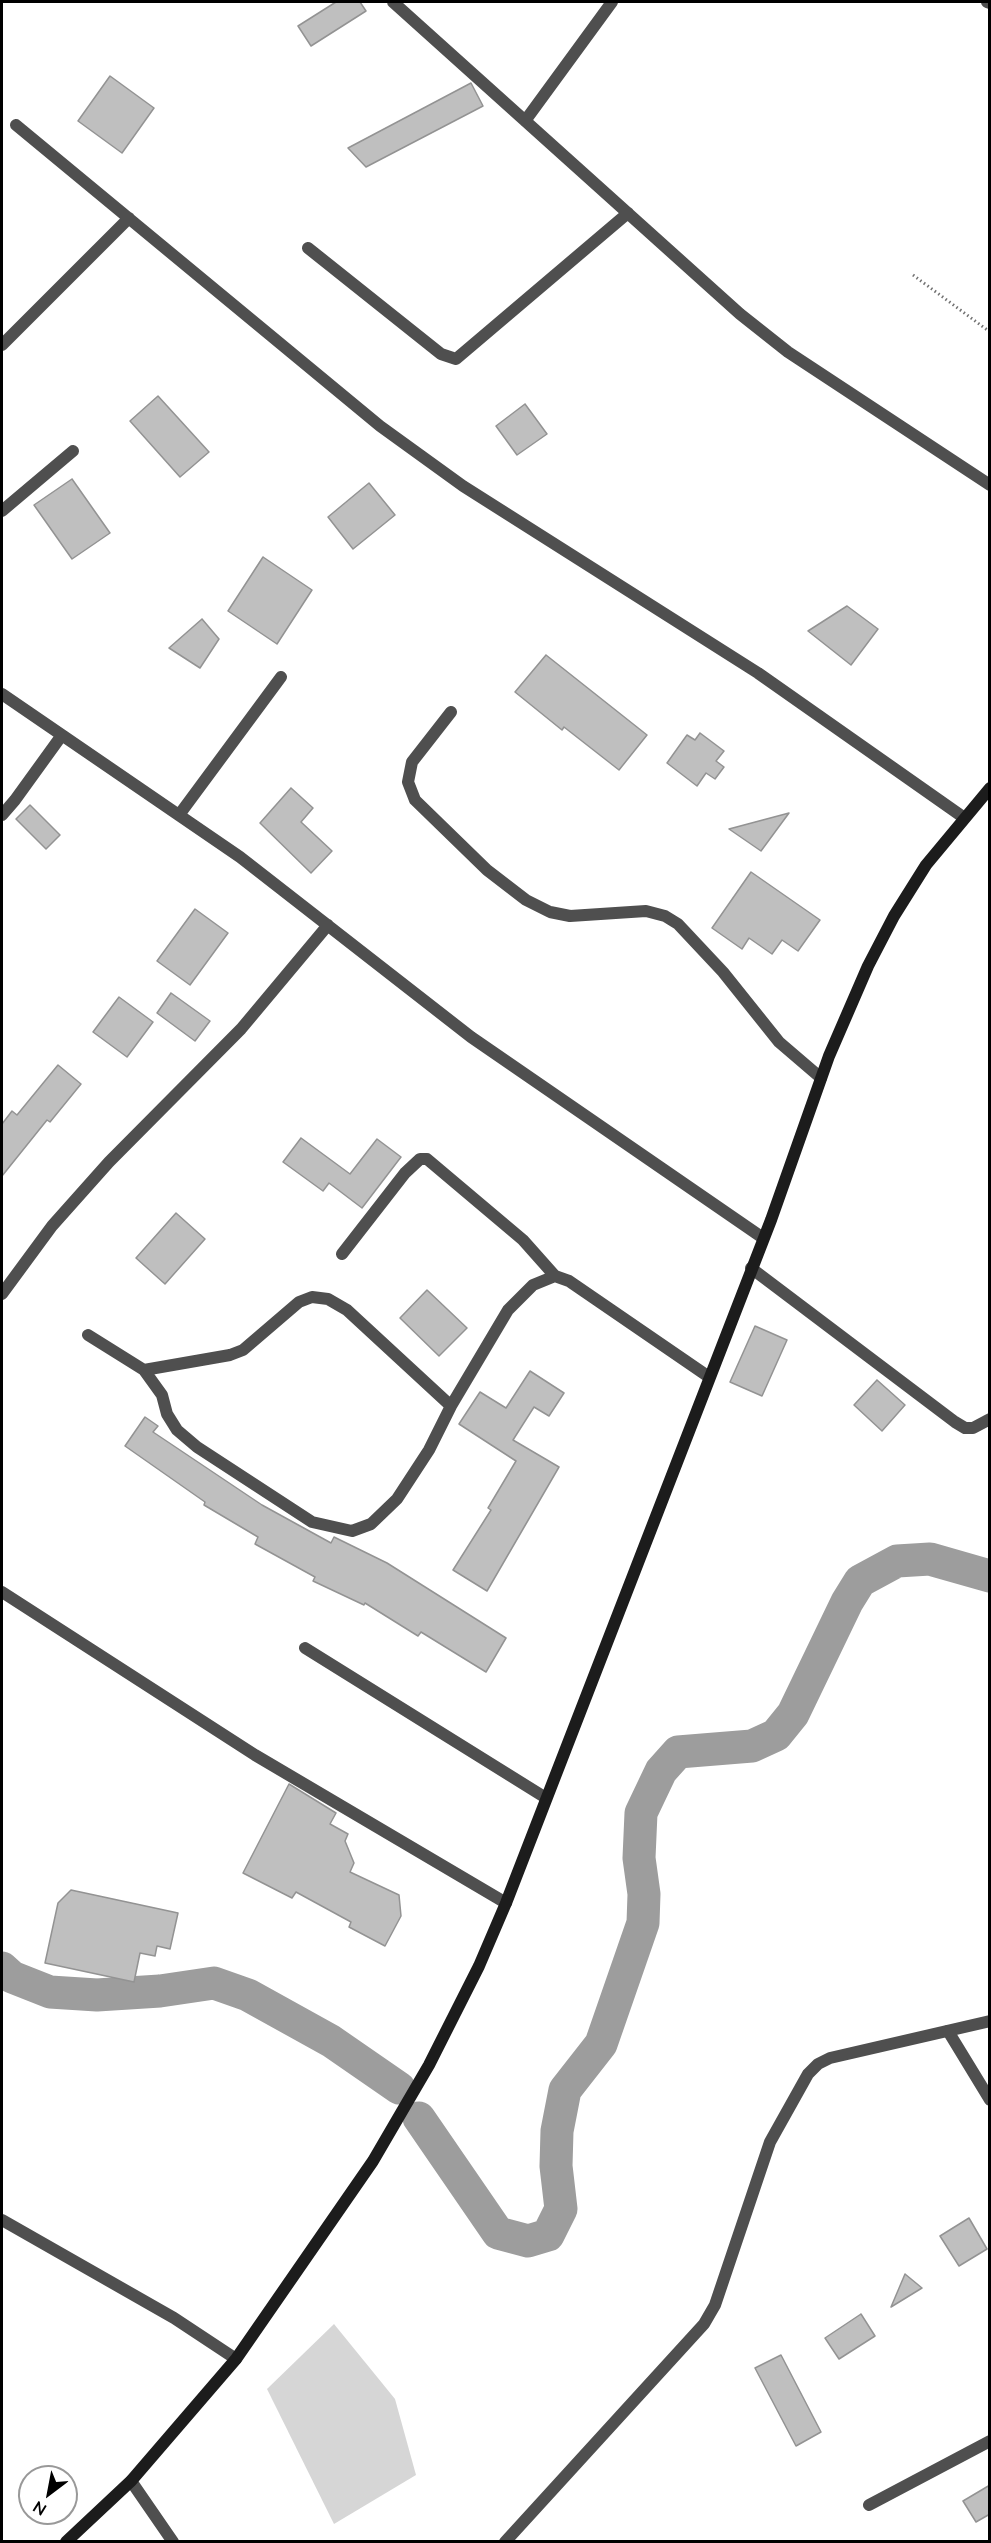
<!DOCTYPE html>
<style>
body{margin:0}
#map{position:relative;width:991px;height:2543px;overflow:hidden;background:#fff;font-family:Mulish,sans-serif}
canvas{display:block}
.frame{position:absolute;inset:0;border:3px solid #000;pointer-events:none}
.north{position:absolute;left:18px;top:2465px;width:60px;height:60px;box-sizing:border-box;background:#fff;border:2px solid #999;border-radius:50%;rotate:212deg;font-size:16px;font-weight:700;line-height:24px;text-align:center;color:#000}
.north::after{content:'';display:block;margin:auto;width:21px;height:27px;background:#000;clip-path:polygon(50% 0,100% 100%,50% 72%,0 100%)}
</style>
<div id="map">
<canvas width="991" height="2543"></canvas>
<div class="frame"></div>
<div class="north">N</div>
</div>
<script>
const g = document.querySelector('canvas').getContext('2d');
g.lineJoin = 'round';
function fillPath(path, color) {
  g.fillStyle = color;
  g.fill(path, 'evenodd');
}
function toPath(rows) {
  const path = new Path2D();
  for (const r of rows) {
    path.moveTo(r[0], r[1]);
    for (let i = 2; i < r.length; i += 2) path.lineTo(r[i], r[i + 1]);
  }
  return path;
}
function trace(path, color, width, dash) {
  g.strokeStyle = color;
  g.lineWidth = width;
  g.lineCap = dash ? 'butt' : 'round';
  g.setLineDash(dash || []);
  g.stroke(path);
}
const green = toPath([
 [334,2324,395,2399,416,2475,334,2524,267,2389]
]);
const river = toPath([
 [2,1968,12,1977,50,1992,97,1995,160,1991,214,1983,248,1995,331,2041,399,2088],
 [419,2118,498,2233,528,2241,548,2235,561,2209,556,2166,557,2131,565,2090,601,2044,643,1923,644,1894,639,1858,641,1813,661,1771,678,1752,752,1746,776,1735,793,1714,847,1602,860,1581,897,1561,930,1559,990,1576]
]);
const building = toPath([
 [336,2,360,2,366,11,311,46,298,26,336,2],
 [110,76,154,108,122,153,78,121,110,76],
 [471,83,483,106,366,167,348,148,471,83],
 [158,396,209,452,180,477,130,421,158,396],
 [525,404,547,434,517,455,496,426,525,404],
 [72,479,110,533,72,559,34,505,72,479],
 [369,483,395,515,353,549,328,517,369,483],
 [263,557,312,590,277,644,228,611,263,557],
 [847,606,878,629,851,665,808,631,847,606],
 [202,619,219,639,200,668,169,648,202,619],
 [546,655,647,735,619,770,564,727,562,730,515,692,546,655],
 [700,733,724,751,716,761,724,767,715,779,706,773,697,786,667,763,687,735,695,740,700,733],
 [291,788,313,808,301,822,332,851,311,873,260,823,291,788],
 [30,805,60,835,46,849,16,819,30,805],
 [789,813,761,851,729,829,789,813],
 [751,872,820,920,798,951,782,940,772,954,749,938,742,949,712,928,751,872],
 [195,909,228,933,190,985,157,961,195,909],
 [171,993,210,1021,195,1041,157,1013,171,993],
 [119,997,153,1022,127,1057,93,1032,119,997],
 [58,1065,81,1084,50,1122,47,1120,2,1176,2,1124,12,1111,17,1115,58,1065],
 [301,1138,350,1174,377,1139,401,1157,362,1208,329,1183,323,1191,283,1162,301,1138],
 [176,1213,205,1239,165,1284,136,1258,176,1213],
 [427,1290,467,1328,439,1356,400,1318,427,1290],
 [755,1326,787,1340,762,1396,730,1382,755,1326],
 [530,1371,564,1393,549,1416,534,1407,513,1440,559,1467,487,1591,453,1570,491,1510,488,1508,516,1461,459,1424,480,1392,506,1408,530,1371],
 [877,1380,905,1405,882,1431,854,1405,877,1380],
 [145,1417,158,1426,153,1432,262,1505,331,1543,334,1537,387,1563,506,1638,486,1672,421,1632,418,1636,365,1603,364,1605,313,1581,315,1577,255,1544,258,1537,204,1505,205,1502,125,1446,145,1417],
 [289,1784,336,1813,330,1824,348,1834,345,1841,354,1863,350,1872,399,1895,401,1916,385,1946,349,1927,351,1922,296,1892,292,1898,243,1873,289,1784],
 [71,1890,178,1913,170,1949,157,1946,155,1956,140,1953,134,1982,45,1963,58,1903,71,1890],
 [969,2218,987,2249,959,2266,940,2236,969,2218],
 [905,2274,922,2288,891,2307,905,2274],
 [861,2314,875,2336,839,2359,825,2338,861,2314],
 [781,2355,821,2432,796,2446,755,2368,781,2355],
 [990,2485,990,2514,976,2522,963,2501,990,2485]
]);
const path = toPath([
 [913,275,990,332]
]);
const minor = toPath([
 [393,2,740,314,788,352,990,485],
 [987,2,990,3],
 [525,121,612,2],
 [16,125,380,426,463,486,758,673,963,817],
 [308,248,441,354,456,359,628,213],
 [2,345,129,218],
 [2,511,73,451],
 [2,694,240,857,471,1037,763,1238],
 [451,712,412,762,408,782,415,800,487,870,526,900,550,912,570,916,646,911,665,916,678,924,723,972,779,1042,821,1078],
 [2,815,15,800,62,735],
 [179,815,281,677],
 [342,1254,405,1173,420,1159,427,1159,523,1240,555,1276],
 [751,1268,955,1422,965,1428,973,1428,990,1419],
 [2,1294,52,1226,109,1162,241,1029,328,925],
 [88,1335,144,1370,162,1395,167,1414,177,1430,197,1447,312,1522,352,1531,371,1524,397,1499,429,1450,451,1406,508,1310,533,1285,555,1276,569,1281,709,1377],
 [144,1370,230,1355,243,1350,299,1302,312,1297,328,1299,347,1310,451,1406],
 [2,1592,255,1755,506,1903],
 [305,1648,546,1798],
 [948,2031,990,2100],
 [2,2220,174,2318,236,2359],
 [869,2505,990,2441]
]);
const tertiary = toPath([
 [131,2481,173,2542],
 [505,2542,704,2324,715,2305,770,2142,808,2074,818,2064,830,2058,990,2021]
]);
const secondary = toPath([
 [66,2542,131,2481,236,2359,373,2161,429,2065,479,1966,506,1903,771,1220,829,1056,868,966,894,916,926,865,990,788]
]);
fillPath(green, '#d6d6d6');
trace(river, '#9d9d9d', 33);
fillPath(building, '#bfbfbf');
trace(building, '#939393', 1.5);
trace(path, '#717171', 3, [1.5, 3]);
trace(minor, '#4f4f4f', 12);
trace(tertiary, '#4f4f4f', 12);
trace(secondary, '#1c1c1c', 12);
</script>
